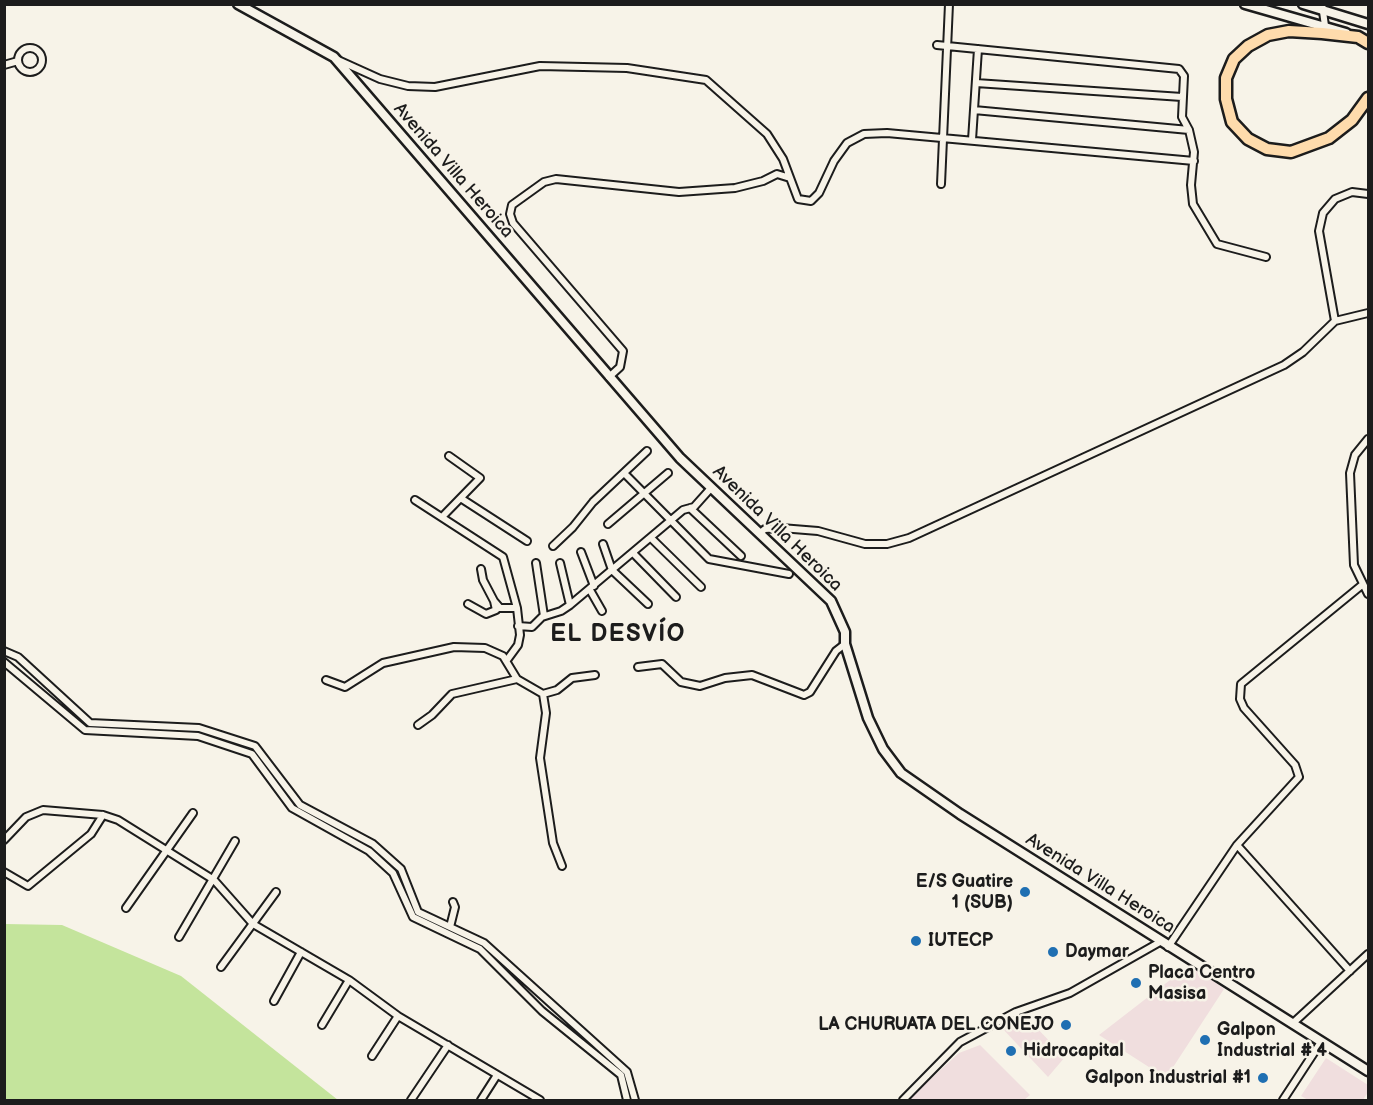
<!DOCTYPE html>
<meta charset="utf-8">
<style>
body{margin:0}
#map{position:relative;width:1373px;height:1105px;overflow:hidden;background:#f7f3e8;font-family:"Balsamiq Sans",sans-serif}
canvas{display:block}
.frame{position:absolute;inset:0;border:6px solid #1c1c1c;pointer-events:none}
</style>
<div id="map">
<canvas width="1373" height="1105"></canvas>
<div class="frame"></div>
</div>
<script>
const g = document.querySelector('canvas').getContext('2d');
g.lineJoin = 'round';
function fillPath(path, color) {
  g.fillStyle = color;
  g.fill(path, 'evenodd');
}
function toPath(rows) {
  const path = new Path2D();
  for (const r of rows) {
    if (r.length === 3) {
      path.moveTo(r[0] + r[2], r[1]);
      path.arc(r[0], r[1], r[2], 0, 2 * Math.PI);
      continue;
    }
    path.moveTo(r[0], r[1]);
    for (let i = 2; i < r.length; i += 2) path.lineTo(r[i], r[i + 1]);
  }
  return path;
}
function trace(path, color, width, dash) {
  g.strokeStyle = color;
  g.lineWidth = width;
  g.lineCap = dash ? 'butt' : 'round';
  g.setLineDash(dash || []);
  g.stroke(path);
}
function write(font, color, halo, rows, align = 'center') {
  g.font = font + ' "Balsamiq Sans",sans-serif';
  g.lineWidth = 5;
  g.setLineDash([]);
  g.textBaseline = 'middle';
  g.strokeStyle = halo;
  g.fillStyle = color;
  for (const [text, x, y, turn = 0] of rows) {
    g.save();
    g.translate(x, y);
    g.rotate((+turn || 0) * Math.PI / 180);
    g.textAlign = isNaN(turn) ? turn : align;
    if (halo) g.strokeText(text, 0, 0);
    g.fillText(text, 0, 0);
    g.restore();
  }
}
const built = toPath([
 [1192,963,1224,989,1166,1078,1099,1035],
 [1028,1019,1065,1057,1048,1077,1001,1027],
 [980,1045,1030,1095,1024,1100,908,1100,959,1053],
 [1326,1058,1368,1085,1368,1092,1363,1100,1308,1100,1301,1096]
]);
const green = toPath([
 [5,924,62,925,181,976,338,1100,5,1100]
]);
const minor = toPath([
 [1322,4,1325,26],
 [937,45,1179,69,1184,76,1182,117,1189,130,1194,152,1191,185,1193,204,1217,244,1266,257],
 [30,60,12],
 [338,60,380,79,408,86,435,87,540,66,627,68,706,80,767,134,783,159,798,199,811,201,819,193,834,161,847,143,864,134,887,133,1194,161],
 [4,65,18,61],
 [976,83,1182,97],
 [974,110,1189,130],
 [972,140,978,49],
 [941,184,949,4],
 [1335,321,1319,231,1323,213,1335,199,1352,192,1368,194],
 [609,377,620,367,623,351,513,223,510,214,512,205,544,182,556,179,679,192,735,188,763,181,777,174,790,178],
 [1368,439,1355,455,1350,473,1354,565,1368,594],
 [625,474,709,559,789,574],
 [462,499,527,541],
 [415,500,503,557,517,608,520,635,518,645,507,660],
 [690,508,741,556],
 [442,517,480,478,449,456],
 [608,524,668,473],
 [760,533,765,529,781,528,818,531,865,544,887,544,909,538,1284,365,1303,352,1335,321,1368,313],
 [651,538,701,587],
 [603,544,612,570,648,604],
 [553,546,573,527,593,502,647,451],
 [581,552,594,586],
 [633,553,676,597],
 [536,563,544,616],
 [560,563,570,605],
 [481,569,483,580,494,601],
 [590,590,602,611],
 [468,604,486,614,496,610,494,601,500,608,517,608],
 [518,626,532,627,542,617,561,611,570,605,683,510,694,507,711,488],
 [4,651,18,657,90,723,199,728,255,746,300,805,373,844,401,869,418,912,484,943,627,1072,635,1100],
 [4,662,85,730,198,736,252,754,292,808,369,851,393,873,413,917,480,949,542,1011,621,1075,627,1100],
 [638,667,662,664,681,682,700,686,725,678,752,675,804,695,810,692,836,651,845,644],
 [326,680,345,687,383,663,454,647,485,648,503,656,517,679,543,694,546,713,540,758,553,843,562,866],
 [543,694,557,690,572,678,595,675],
 [418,725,432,715,452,694,517,679],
 [4,840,26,817,43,810,103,815,118,820,214,880,253,924,349,980,398,1016,540,1100],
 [1237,845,1350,971],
 [4,872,28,886,91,834,103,815],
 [126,908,193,813],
 [450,927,455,907,453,902],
 [179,937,235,841],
 [1168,947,1237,845,1299,777,1295,765,1244,708,1240,699,1241,684,1362,585],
 [221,967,276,892],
 [274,1001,301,952],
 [1292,1024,1368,954],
 [322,1025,349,980],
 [372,1056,398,1016],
 [411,1100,448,1045],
 [481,1100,497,1075],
 [903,1100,960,1042,1016,1012,1070,993,1160,942],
 [1283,1100,1321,1042]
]);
const secondary = toPath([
 [238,4,334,57,680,458,831,601,845,632,845,644,868,718,883,749,901,773,960,814,1368,1071],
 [1245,4,1346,33],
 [1303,4,1368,24]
]);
const trunk = toPath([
 [1368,43,1358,37,1322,33,1289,31,1268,35,1248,46,1234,59,1226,78,1226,99,1232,122,1248,139,1267,149,1291,152,1329,138,1352,120,1368,98]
]);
const markers = [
 [1025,892,6,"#1f6fb2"],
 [916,941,6,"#1f6fb2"],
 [1053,952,6,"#1f6fb2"],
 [1136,983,6,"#1f6fb2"],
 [1066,1025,6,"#1f6fb2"],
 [1205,1040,6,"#1f6fb2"],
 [1011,1051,6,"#1f6fb2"],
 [1263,1078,6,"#1f6fb2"]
];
const streetNames = [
 ["Avenida Villa Heroica",453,171,49],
 ["Avenida Villa Heroica",777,529,44],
 ["Avenida Villa Heroica",1100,884,32]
];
const poiNames = [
 ["E/S Guatire",1013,882,"right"],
 ["1 (SUB)",1013,903,"right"],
 ["IUTECP",928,941],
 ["Daymar",1065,952],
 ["Placa Centro",1148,973],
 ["Masisa",1148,994],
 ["LA CHURUATA DEL CONEJO",1054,1025,"right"],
 ["Galpon",1217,1030],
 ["Industrial # 4",1217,1051],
 ["Hidrocapital",1023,1051],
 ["Galpon Industrial #1",1251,1078,"right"]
];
const districtNames = [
 ["EL DESVÍO",618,635]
];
fillPath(built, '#f0dede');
fillPath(green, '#c4e49c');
trace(minor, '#1c1c1c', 10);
trace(secondary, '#1c1c1c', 13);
trace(trunk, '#1c1c1c', 15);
trace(minor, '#f7f3e8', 6);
trace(secondary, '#f7f3e8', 8);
trace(trunk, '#fedbac', 10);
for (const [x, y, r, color] of markers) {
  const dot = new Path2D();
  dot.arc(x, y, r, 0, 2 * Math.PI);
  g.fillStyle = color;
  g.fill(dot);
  trace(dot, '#f7f3e8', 2);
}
write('18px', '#1c1c1c', '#f7f3e8', streetNames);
write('bold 18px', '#1c1c1c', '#f7f3e8', poiNames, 'left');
g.letterSpacing = '1.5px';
write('bold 24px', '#1c1c1c', '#f7f3e8', districtNames);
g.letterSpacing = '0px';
</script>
